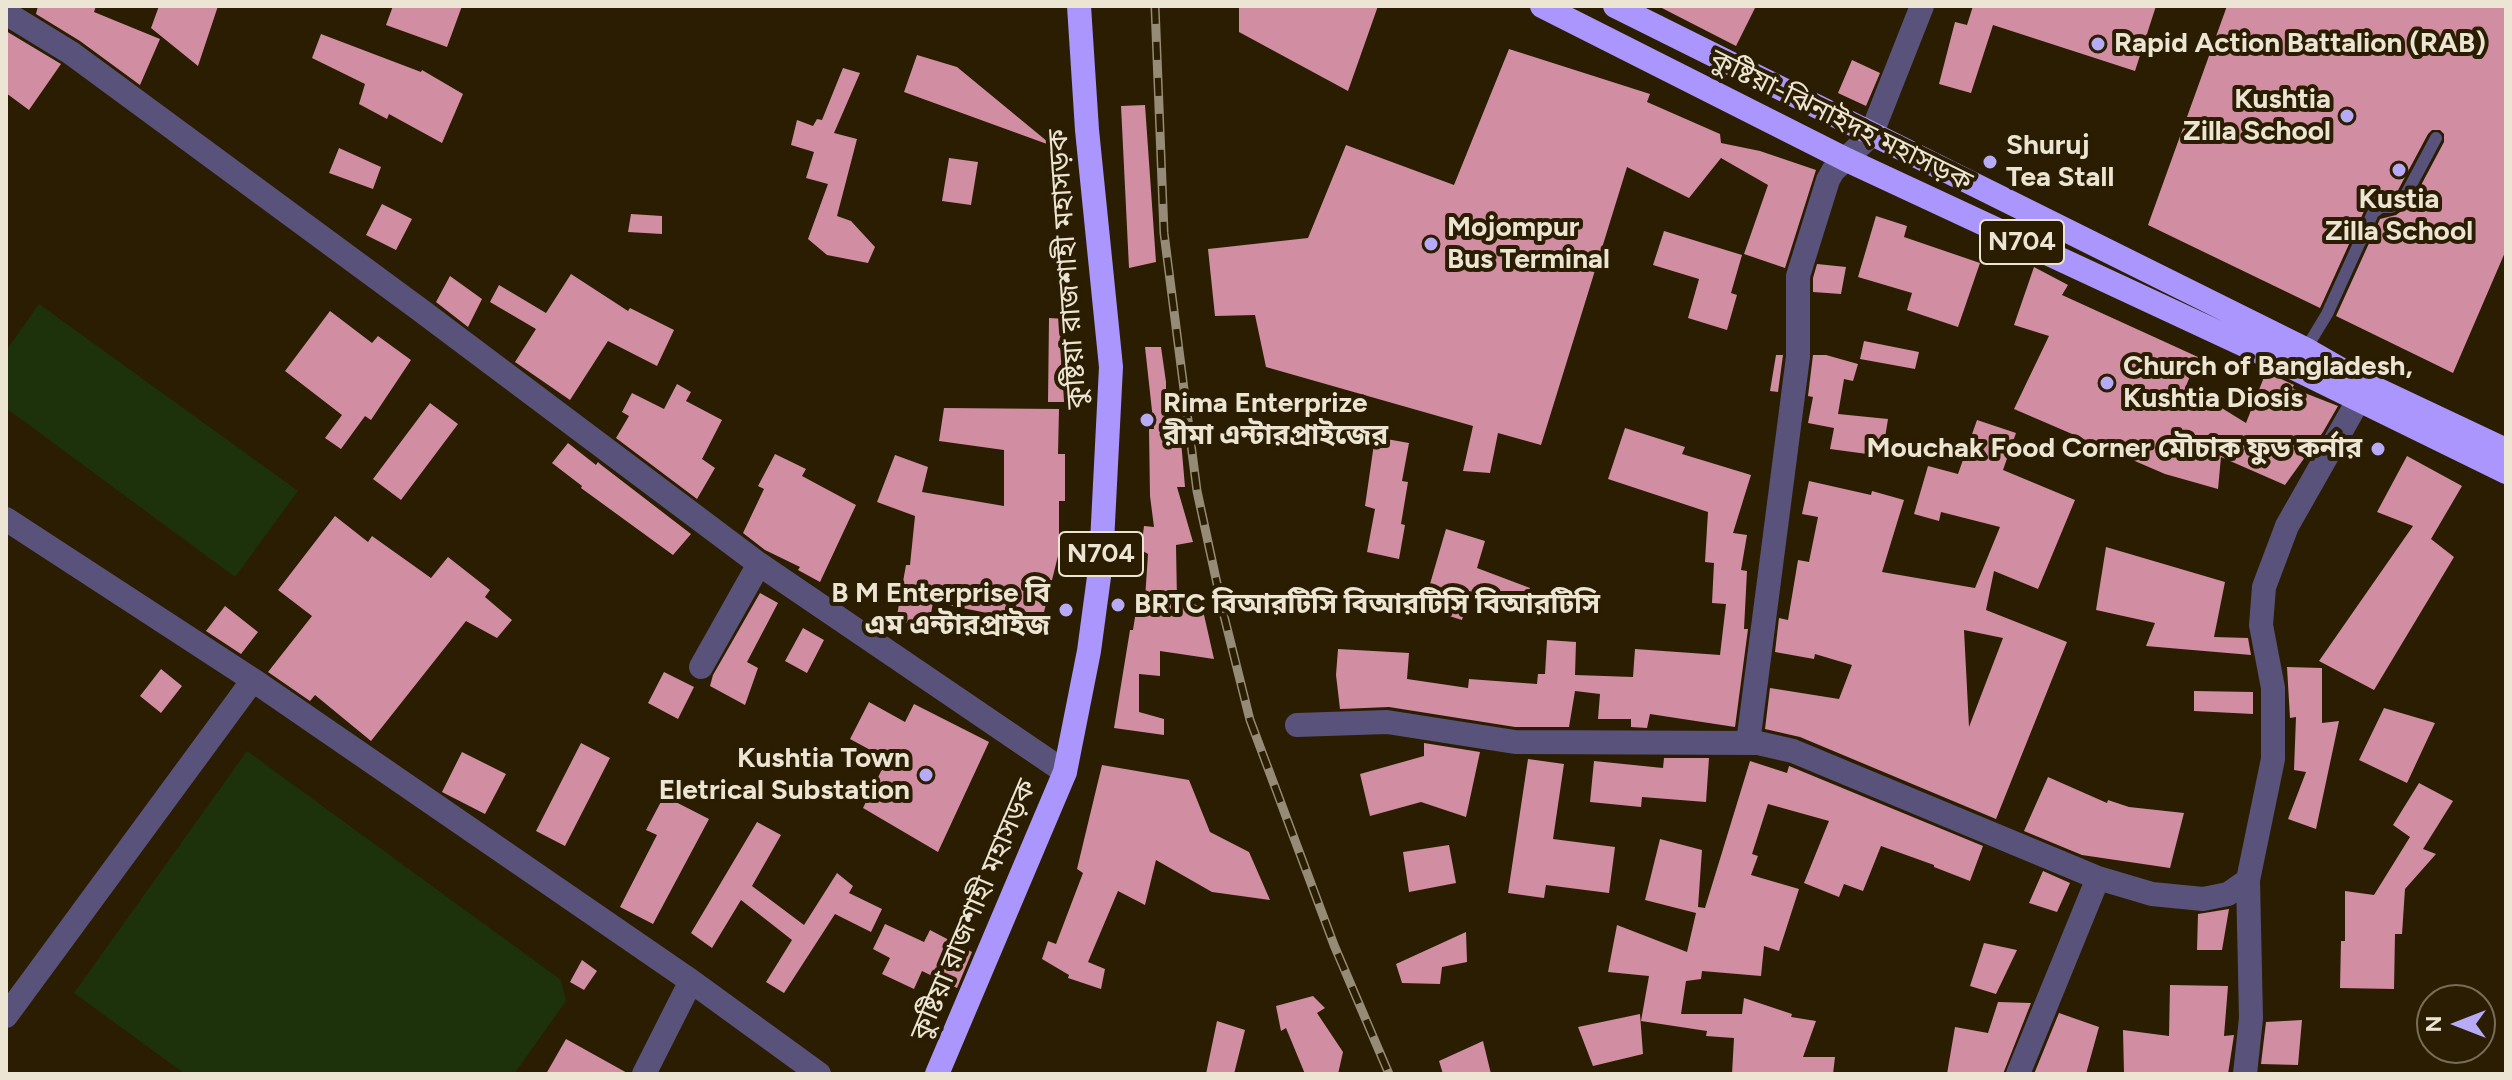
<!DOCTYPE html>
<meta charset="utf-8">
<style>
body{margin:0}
#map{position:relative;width:2512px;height:1080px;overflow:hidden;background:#2a1d02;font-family:Figtree,sans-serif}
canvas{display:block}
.frame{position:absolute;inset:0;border:8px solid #ede5d4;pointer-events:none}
.north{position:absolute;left:2416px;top:984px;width:80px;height:80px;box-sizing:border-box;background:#2a1d02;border:2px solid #786d56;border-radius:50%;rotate:270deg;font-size:22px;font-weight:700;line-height:32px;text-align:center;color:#ede5d4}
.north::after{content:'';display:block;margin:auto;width:28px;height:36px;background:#b7abf8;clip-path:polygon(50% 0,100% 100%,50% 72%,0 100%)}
</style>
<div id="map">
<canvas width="2512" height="1080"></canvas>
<div class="frame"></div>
<div class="north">N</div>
</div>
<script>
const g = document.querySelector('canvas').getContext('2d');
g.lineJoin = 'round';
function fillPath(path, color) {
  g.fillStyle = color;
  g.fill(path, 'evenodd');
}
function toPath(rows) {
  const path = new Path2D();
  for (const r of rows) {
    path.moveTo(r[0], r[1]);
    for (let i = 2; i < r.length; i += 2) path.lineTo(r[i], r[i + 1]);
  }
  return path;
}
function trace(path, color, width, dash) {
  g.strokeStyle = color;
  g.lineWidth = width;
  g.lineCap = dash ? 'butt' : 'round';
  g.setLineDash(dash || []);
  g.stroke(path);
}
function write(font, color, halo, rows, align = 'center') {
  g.font = font + ' Figtree,"Noto Sans Bengali",sans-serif';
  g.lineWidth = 8;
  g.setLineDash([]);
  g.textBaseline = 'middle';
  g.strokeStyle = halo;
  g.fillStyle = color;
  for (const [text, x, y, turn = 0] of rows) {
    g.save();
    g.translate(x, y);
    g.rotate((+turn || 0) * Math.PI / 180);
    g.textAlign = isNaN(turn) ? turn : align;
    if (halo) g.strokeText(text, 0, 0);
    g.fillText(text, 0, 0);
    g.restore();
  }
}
const green = toPath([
 [39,304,298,491,235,577,6,408,6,351],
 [247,751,561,980,566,1001,514,1074,185,1074,74,993]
]);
const building = toPath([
 [38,6,96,6,94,12,160,39,140,85,80,41,36,14],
 [159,6,218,6,198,66,151,28],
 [393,6,462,6,447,47,386,25],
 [1239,6,1378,6,1348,91,1239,32],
 [1658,6,1756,6,1736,46],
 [1973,6,2156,6,2135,71,1993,25,1971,93,1939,84,1955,22,1967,25],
 [2227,6,2506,6,2506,250,2453,373,2336,316,2380,219,2396,215,2411,204,2444,142,2444,134,2440,130,2432,130,2428,134,2396,194,2389,198,2376,199,2365,209,2320,308,2148,225],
 [6,31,61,64,29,110,6,93],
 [321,34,421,72,422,70,463,94,442,143,389,114,387,119,359,104,365,84,312,58],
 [1509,49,1650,94,1647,102,1720,134,1721,143,1760,151,1816,170,1785,268,1744,254,1768,185,1721,158,1689,198,1627,167,1541,445,1498,433,1490,473,1463,471,1473,426,1266,367,1255,315,1215,316,1208,249,1308,238,1346,145,1454,185],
 [917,55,957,67,1048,142,1047,144,904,92],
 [1852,60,1880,73,1866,106,1838,93],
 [843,68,860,73,834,133,857,139,837,216,851,221,875,247,868,263,827,255,808,239,828,184,806,178,814,152,791,145,797,120,813,126,817,119,822,120],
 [1145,105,1156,262,1129,268,1121,106],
 [339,148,381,167,373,189,329,173],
 [949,158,978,162,971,205,942,201],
 [382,204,412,219,396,250,366,235],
 [631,214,662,216,662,234,628,232],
 [1876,216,1907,226,1904,237,1980,263,1958,327,1907,310,1912,293,1858,277],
 [1664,231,1742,255,1731,293,1737,295,1727,330,1688,318,1699,279,1653,265],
 [1817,264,1846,267,1841,294,1813,292,1813,278],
 [2034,267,2068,285,2062,295,2198,357,2186,386,2246,423,2266,372,2294,385,2292,388,2338,406,2323,432,2285,485,2221,457,2218,489,2165,474,2014,409,2049,336,2014,325],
 [571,274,628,311,630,308,674,330,657,366,608,341,570,400,515,362,536,329,490,302,499,285,546,313],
 [450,276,482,299,468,327,436,302],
 [330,311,372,343,378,336,411,360,371,420,365,416,341,449,325,438,342,415,285,371],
 [1049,318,1066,319,1067,402,1048,402],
 [1864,341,1919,352,1915,369,1860,359],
 [1145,347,1161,347,1166,382,1166,429,1180,429,1185,487,1177,487,1193,542,1176,545,1177,601,1202,606,1214,659,1160,651,1160,676,1139,674,1139,712,1164,719,1164,735,1114,728,1130,630,1133,630,1138,598,1145,599,1148,554,1141,550,1144,526,1154,527,1150,496,1149,429,1154,429],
 [1776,355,1783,355,1778,392,1770,391],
 [1813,355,1826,355,1858,364,1853,381,1844,379,1838,414,1888,419,1882,456,1830,449,1834,428,1808,423,1813,397,1808,396],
 [677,384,691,392,686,401,722,420,702,459,715,468,697,499,616,438,629,416,622,412,632,393,664,409],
 [430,403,458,424,401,500,373,479],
 [944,408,1059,409,1058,454,1065,454,1065,501,1059,501,1059,552,1041,624,933,602,929,626,896,621,906,565,910,565,915,516,877,502,895,455,928,467,922,492,1004,506,1004,450,939,441],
 [1977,420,2016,433,2003,470,2075,500,2038,589,1994,571,1986,610,2067,642,1996,819,1800,737,1765,729,1770,688,1839,699,1852,665,1815,654,1814,659,1775,652,1779,618,1788,620,1798,560,1809,562,1818,517,1802,514,1809,481,1871,495,1872,491,1904,500,1882,572,1975,588,2000,527,1941,512,1939,521,1914,514,1928,466,1958,474],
 [1964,630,2003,638,1969,727],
 [1625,428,1685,447,1682,454,1751,475,1733,533,1747,535,1741,570,1747,571,1744,629,1748,629,1735,727,1650,714,1647,728,1631,727,1631,719,1598,719,1600,694,1575,691,1569,727,1515,727,1389,707,1340,709,1336,675,1338,649,1409,653,1407,679,1468,688,1469,679,1537,684,1538,674,1545,674,1547,640,1576,642,1575,675,1633,677,1635,649,1720,655,1726,604,1712,603,1714,563,1705,562,1708,512,1608,479],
 [1375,437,1409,443,1402,481,1408,482,1401,524,1405,525,1399,559,1367,552,1375,509,1365,506],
 [568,443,596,465,598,462,600,464,691,534,673,555,581,488,582,486,552,463],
 [775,454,806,469,802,476,856,505,820,582,798,570,800,567,765,550,743,533,764,489,758,486],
 [2407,456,2462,486,2431,539,2454,557,2374,690,2319,661,2413,526,2377,512],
 [335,516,368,542,372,536,431,578,448,557,490,590,485,597,512,620,497,638,466,621,371,741,315,695,310,701,268,672,312,616,278,590],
 [1446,529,1485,541,1477,568,1530,588,1520,615,1469,596,1462,620,1423,608],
 [2106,547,2225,582,2214,637,2248,638,2251,655,2146,646,2155,623,2096,610],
 [760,593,778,603,747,662,758,668,745,705,710,686,713,675],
 [225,606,258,632,241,654,206,631],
 [803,628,824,640,807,673,785,661],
 [2287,667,2322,668,2322,723,2339,721,2316,829,2288,819,2306,772,2294,770,2296,717,2290,718],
 [161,669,182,686,161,713,140,696],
 [664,672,694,687,678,719,648,703],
 [2194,691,2253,692,2253,714,2194,711],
 [869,702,905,722,914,704,989,742,938,852,863,808,887,759,850,739],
 [2384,708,2435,723,2407,783,2359,760],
 [581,743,610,758,565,846,536,831],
 [1424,743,1480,752,1466,817,1421,802,1370,816,1360,774,1424,756],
 [462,752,506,774,485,814,442,792],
 [1664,758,1709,758,1706,802,1642,797,1641,807,1590,802,1594,761,1663,768],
 [1528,759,1564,764,1553,839,1615,847,1609,893,1546,885,1544,898,1508,893],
 [1750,761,1787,773,1789,766,1983,846,1970,881,1934,867,1934,865,1881,846,1863,891,1844,884,1839,897,1804,883,1829,821,1768,804,1752,854,1758,856,1751,875,1799,889,1779,951,1764,946,1761,976,1702,971,1701,979,1686,981,1681,1014,1742,1014,1744,998,1792,1014,1791,1017,1816,1021,1803,1057,1835,1057,1833,1074,1732,1074,1734,1038,1706,1036,1707,1031,1641,1021,1649,976,1608,972,1617,925,1687,952,1696,913,1645,900,1660,839,1702,850,1698,907,1705,908],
 [1102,765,1189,780,1210,832,1249,852,1270,900,1212,892,1156,860,1145,905,1118,891,1088,962,1105,969,1101,989,1068,978,1069,975,1042,959,1048,941,1056,944,1083,873,1077,869],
 [2048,777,2107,803,2108,800,2129,807,2184,813,2170,868,2082,855,2024,831],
 [2419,783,2453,801,2423,849,2436,854,2405,889,2402,934,2395,934,2394,989,2340,988,2341,941,2345,941,2345,891,2374,895,2410,837,2393,825],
 [664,796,709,819,653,924,620,907,657,835,646,830],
 [757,822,781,835,752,886,804,925,837,873,853,886,849,893,882,909,871,932,835,914,784,993,766,982,792,940,741,900,712,948,691,933],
 [1449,845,1456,883,1409,892,1403,852],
 [2043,871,2070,883,2057,912,2029,903],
 [2229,909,2222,950,2197,950,2198,914],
 [885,924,924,942,930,930,972,952,957,988,922,971,914,989,882,974,890,958,873,949],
 [1466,932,1467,962,1442,967,1440,984,1402,983,1396,964],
 [1984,943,2017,950,1996,994,1970,986],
 [582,960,597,971,584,990,570,982],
 [2170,985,2228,986,2224,1036,2234,1035,2228,1074,2124,1074,2123,1030,2169,1036],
 [1313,996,1325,1008,1317,1013,1343,1052,1338,1074,1305,1074,1286,1028,1281,1031,1276,1006],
 [1998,1002,2031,1003,2003,1074,1947,1074,1955,1027,1988,1033],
 [2059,1013,2099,1027,2086,1074,2034,1074],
 [1640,1014,1643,1054,1593,1066,1578,1027],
 [2302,1020,2298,1065,2261,1064,2266,1022],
 [1217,1021,1245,1030,1234,1074,1206,1074],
 [566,1039,629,1074,546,1074],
 [1483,1041,1491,1074,1443,1074,1439,1061]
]);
const lane = toPath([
 [2304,352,2327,314,2373,213,2381,207,2391,207,2403,200,2436,138]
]);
const street = toPath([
 [6,13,71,53,419,309,759,564,1065,772],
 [6,519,253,680,691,981,819,1074],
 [701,667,759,564],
 [1297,725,1387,722,1515,742,1758,743,1793,751,2098,878,2152,894,2203,899,2228,894,2248,880,2273,759,2273,688,2261,625,2264,587,2287,526,2358,401],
 [1748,743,1798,357,1798,276,1828,180,1833,171,1871,135,1922,6],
 [6,1016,253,680],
 [644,1074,691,981],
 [2018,1074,2098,878],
 [2245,1074,2251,1018,2248,880]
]);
const highway = toPath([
 [1542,6,1847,160,2294,368,2506,472],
 [1615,6,2305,349,2366,384,2506,450],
 [937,1074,1065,772,1089,651,1101,562,1111,367,1087,130,1079,6]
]);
const rail = toPath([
 [1155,6,1164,233,1197,491,1224,616,1250,720,1334,945,1389,1074]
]);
const markers = [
 [2098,44,8,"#b7abf8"],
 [2347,116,8,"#b7abf8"],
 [1990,162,8,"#b7abf8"],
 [2399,170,8,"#b7abf8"],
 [1431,244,8,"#b7abf8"],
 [2107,383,8,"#b7abf8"],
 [1147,420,8,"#b7abf8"],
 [2378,449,8,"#b7abf8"],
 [1118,605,8,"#b7abf8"],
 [1066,610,8,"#b7abf8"],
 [926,775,8,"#b7abf8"]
];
const shields = [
 [2022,242,84],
 [1101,554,84]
];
const shieldNames = [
 ["N704",2022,242],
 ["N704",1101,554]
];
const poiNames = [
 ["Rapid Action Battalion (RAB)",2114,44],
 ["Kushtia",2331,100,"right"],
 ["Zilla School",2331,132,"right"],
 ["Shuruj",2006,146],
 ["Tea Stall",2006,178],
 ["Kustia",2399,200,"center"],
 ["Zilla School",2399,232,"center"],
 ["Mojompur",1447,228],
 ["Bus Terminal",1447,260],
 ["Church of Bangladesh,",2123,367],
 ["Kushtia Diosis",2123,399],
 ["Rima Enterprize",1163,404],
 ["রীমা এন্টারপ্রাইজের",1163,436],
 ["Mouchak Food Corner মৌচাক ফুড কর্নার",2362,449,"right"],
 ["B M Enterprise বি",1050,594,"right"],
 ["এম এন্টারপ্রাইজ",1050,626,"right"],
 ["BRTC বিআরটিসি বিআরটিসি বিআরটিসি",1134,605],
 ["Kushtia Town",910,759,"right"],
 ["Eletrical Substation",910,791,"right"]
];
const streetNames = [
 ["কুষ্টিয়া-ঝিনাইদহ মহাসড়ক",1841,121,26],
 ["কুষ্টিয়া রাজশাহী মহাসড়ক",1068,269,-94],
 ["কুষ্টিয়া রাজশাহী মহাসড়ক",974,910,-67]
];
fillPath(green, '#1d320b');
fillPath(building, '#d18ea2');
trace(lane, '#59527a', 12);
trace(street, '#59527a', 24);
trace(highway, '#aa96fc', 24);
trace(rail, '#958b76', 9);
trace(rail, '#2a1d02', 6, [18]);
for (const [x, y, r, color] of markers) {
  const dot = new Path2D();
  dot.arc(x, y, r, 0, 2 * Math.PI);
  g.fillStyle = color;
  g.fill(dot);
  trace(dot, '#2a1d02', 3);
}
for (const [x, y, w] of shields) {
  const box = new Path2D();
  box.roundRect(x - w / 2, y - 22, w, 44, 6);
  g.fillStyle = '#2a1d02';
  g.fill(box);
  trace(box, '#ede5d4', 2);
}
write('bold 26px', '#ede5d4', null, shieldNames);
write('bold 28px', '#ede5d4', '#2a1d02', poiNames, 'left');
write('28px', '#ede5d4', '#2a1d02', streetNames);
</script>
